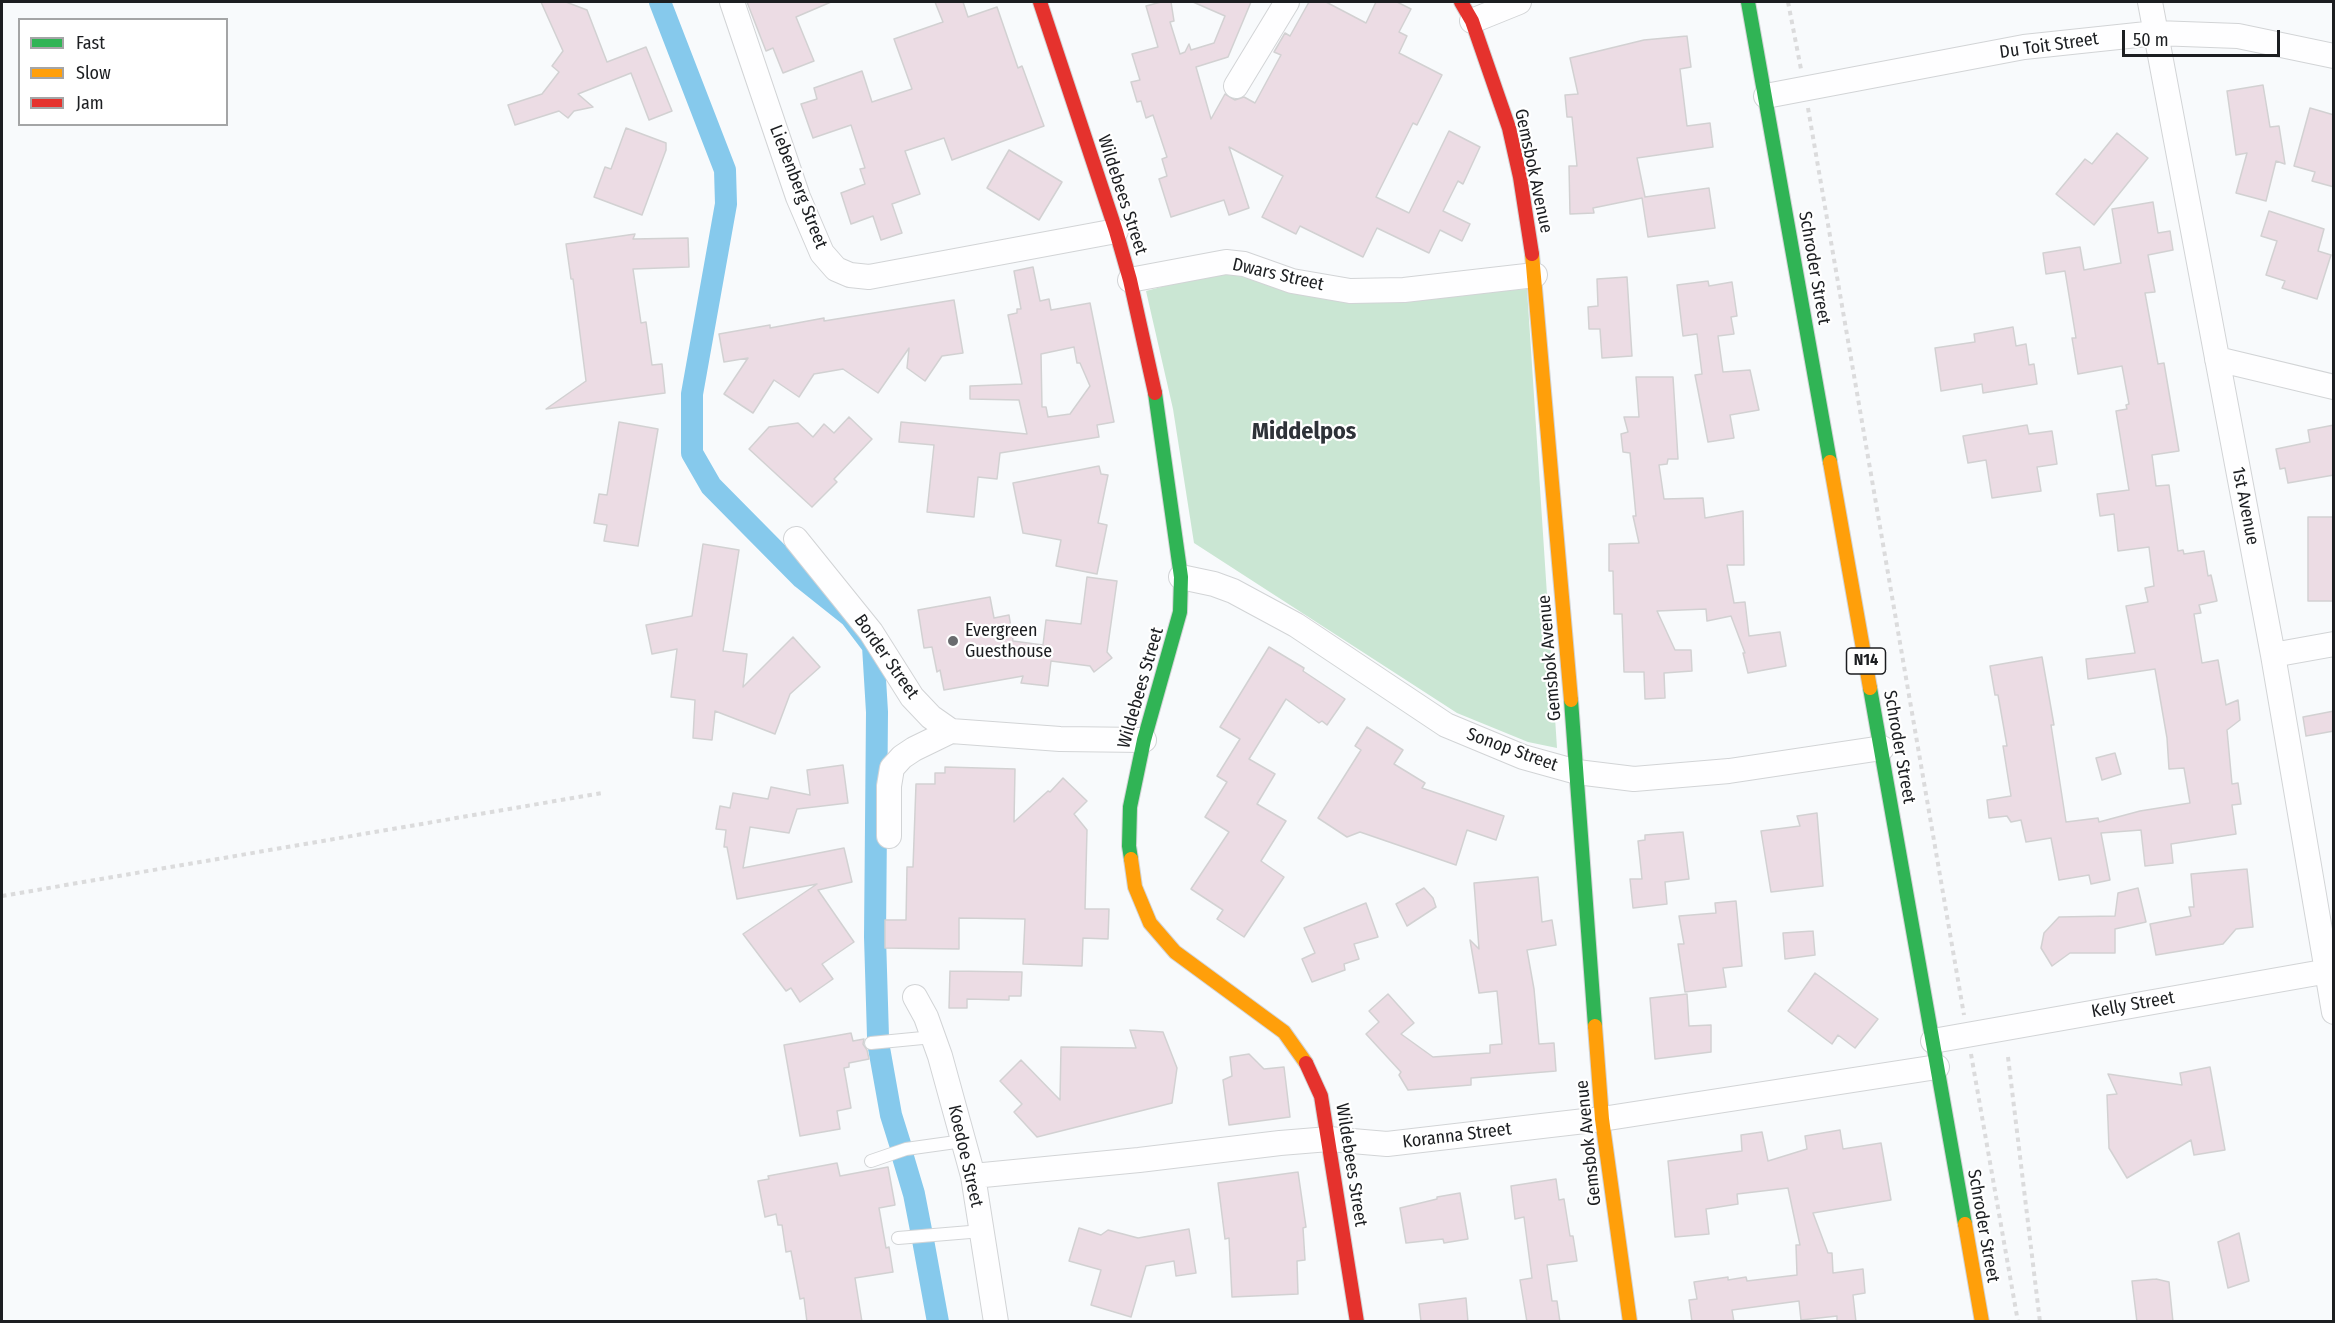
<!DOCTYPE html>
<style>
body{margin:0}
#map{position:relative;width:2335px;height:1323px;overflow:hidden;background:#f8fafc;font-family:"Fira Sans Condensed",sans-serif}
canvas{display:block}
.frame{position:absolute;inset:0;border:3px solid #1c1e21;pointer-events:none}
.legend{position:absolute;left:18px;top:18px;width:210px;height:108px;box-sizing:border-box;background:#fff;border:2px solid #a4a5a6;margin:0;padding:8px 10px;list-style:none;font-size:18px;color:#1c1e21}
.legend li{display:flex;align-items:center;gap:12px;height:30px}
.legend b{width:30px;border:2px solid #a4a5a6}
.scale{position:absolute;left:2122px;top:30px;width:158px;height:27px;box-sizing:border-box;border:3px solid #1c1e21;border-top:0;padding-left:8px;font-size:18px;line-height:21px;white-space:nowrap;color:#1c1e21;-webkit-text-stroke:4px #fff;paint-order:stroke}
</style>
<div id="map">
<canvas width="2335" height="1323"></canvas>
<div class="frame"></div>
<ul class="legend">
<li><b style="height:8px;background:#30b455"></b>Fast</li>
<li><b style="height:8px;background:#ff9f0a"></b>Slow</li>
<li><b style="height:8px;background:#e5322d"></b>Jam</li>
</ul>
<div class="scale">50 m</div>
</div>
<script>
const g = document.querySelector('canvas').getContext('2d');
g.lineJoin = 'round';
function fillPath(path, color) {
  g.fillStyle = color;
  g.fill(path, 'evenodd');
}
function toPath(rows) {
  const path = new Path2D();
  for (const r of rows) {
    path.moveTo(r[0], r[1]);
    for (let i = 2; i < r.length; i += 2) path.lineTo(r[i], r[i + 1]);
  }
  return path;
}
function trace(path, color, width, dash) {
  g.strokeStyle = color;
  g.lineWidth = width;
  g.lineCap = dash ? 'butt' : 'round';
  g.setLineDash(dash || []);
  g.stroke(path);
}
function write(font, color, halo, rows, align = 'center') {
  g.font = font + ' "Fira Sans Condensed",sans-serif';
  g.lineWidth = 4.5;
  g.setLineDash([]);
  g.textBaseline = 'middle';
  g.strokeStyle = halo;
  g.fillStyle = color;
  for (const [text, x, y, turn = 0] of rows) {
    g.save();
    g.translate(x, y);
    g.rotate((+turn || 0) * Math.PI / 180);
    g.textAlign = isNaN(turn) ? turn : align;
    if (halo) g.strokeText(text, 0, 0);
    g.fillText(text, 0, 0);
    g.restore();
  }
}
const green = toPath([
 [1236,267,1368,301,1527,289,1557,748,1528,742,1457,713,1194,543,1173,409,1146,291]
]);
const canal = toPath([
 [660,2,725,170,726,204,692,394,692,453,711,486,802,578,851,617,873,646,877,712,875,937,878,1037],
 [879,1048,891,1115,901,1147],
 [903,1157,914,1194,921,1230],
 [923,1240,938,1322]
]);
const building = toPath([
 [541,2,566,2,587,10,607,62,646,47,672,111,649,120,631,73,578,94,593,107,574,111,568,118,559,111,515,125,508,105,542,94,559,72,552,66,563,51,541,2],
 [747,2,831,2,796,17,814,61,783,73,773,48,766,51,747,2],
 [935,2,963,2,968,17,997,7,1018,68,1022,66,1044,126,952,160,944,138,905,151,920,194,892,204,902,233,881,240,873,216,851,224,841,193,865,184,860,169,865,168,851,125,813,138,801,104,817,99,814,88,862,71,872,102,912,89,894,39,943,22,935,2],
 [1161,2,1171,2,1174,21,1170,22,1180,54,1185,52,1189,44,1191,50,1214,43,1225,16,1193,2,1251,2,1228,57,1196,67,1211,119,1225,94,1235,100,1244,97,1255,103,1281,55,1274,52,1285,33,1290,36,1309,2,1326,2,1366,23,1376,2,1397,2,1411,9,1399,32,1407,36,1399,53,1442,75,1417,125,1413,123,1376,197,1409,213,1449,131,1480,147,1463,184,1458,181,1443,211,1470,224,1462,241,1440,230,1429,253,1377,228,1363,257,1300,226,1296,234,1262,217,1283,176,1229,147,1249,208,1229,215,1224,200,1171,217,1159,179,1167,176,1162,159,1167,157,1153,115,1146,118,1141,101,1137,102,1131,82,1140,80,1132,54,1158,47,1146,6,1161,2],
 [1687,36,1691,67,1680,69,1687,126,1710,123,1713,147,1637,158,1645,197,1709,188,1715,228,1648,237,1642,198,1593,208,1594,213,1570,214,1569,166,1577,166,1572,117,1567,117,1565,95,1578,94,1570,58,1644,40,1687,36],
 [2263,85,2270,127,2279,126,2285,164,2276,161,2266,201,2236,193,2247,153,2236,155,2227,91,2263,85],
 [2310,108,2334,115,2334,187,2312,181,2315,172,2294,166,2310,108],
 [626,128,666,143,666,150,642,215,594,197,605,167,611,169,626,128],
 [2117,133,2148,158,2094,225,2056,194,2085,159,2092,164,2117,133],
 [1009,150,1062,182,1039,220,987,188,1009,150],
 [2153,202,2158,233,2170,231,2173,250,2148,255,2155,292,2145,293,2158,364,2164,363,2179,451,2152,455,2156,486,2169,485,2178,551,2183,550,2184,554,2204,551,2208,576,2211,575,2217,601,2199,605,2201,613,2194,614,2202,663,2218,660,2226,705,2238,700,2240,720,2227,730,2232,784,2238,783,2241,804,2232,805,2236,834,2171,844,2173,863,2145,866,2141,830,2101,833,2110,880,2091,884,2089,875,2059,880,2051,838,2026,842,2021,820,2011,822,2007,816,1989,818,1987,800,2011,796,2003,746,2007,746,1998,695,1995,695,1990,666,2042,657,2054,725,2051,725,2066,822,2098,818,2099,822,2140,811,2190,803,2184,768,2169,769,2167,738,2155,669,2088,679,2086,659,2135,653,2126,606,2148,602,2145,588,2154,586,2149,547,2118,551,2114,514,2100,516,2097,494,2129,490,2116,411,2127,409,2126,405,2129,404,2122,366,2078,374,2072,338,2076,338,2065,271,2046,274,2043,253,2080,247,2084,270,2121,263,2112,209,2153,202],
 [2269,211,2324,229,2318,251,2331,255,2317,299,2282,288,2285,281,2266,275,2277,241,2261,236,2269,211],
 [635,234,633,239,688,238,689,267,633,269,641,323,646,322,652,365,662,364,665,393,546,409,586,381,573,279,571,279,566,244,635,234],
 [1033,267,1040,301,1049,299,1051,310,1090,303,1114,422,1097,425,1099,437,1000,453,997,479,978,477,974,517,927,512,934,445,899,442,901,422,1027,434,1019,400,970,399,970,386,1022,384,1008,315,1017,313,1017,309,1021,309,1014,271,1033,267],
 [1074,347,1077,363,1080,363,1090,386,1070,414,1048,417,1046,407,1042,407,1041,354,1074,347],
 [1627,277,1632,356,1602,358,1600,329,1589,329,1588,307,1598,306,1597,279,1627,277],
 [1708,281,1709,286,1732,282,1737,316,1731,317,1734,334,1718,336,1723,372,1750,370,1759,410,1730,415,1734,438,1708,442,1695,375,1702,374,1697,334,1683,336,1677,285,1708,281],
 [954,300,963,353,942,356,925,381,907,368,909,348,878,393,843,369,814,374,799,397,774,380,753,413,724,394,748,358,724,362,719,334,770,325,770,328,824,318,824,321,954,300],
 [2013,327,2016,346,2026,344,2029,365,2034,364,2037,384,1983,393,1982,384,1941,391,1935,348,1975,342,1974,334,2013,327],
 [1636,377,1673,377,1678,459,1668,459,1667,464,1659,465,1664,499,1703,498,1705,518,1743,511,1744,565,1727,565,1734,603,1745,602,1749,636,1780,632,1786,666,1748,673,1743,653,1745,653,1731,616,1707,621,1706,609,1657,611,1675,650,1691,650,1692,671,1664,673,1665,698,1645,699,1644,672,1624,672,1622,614,1614,614,1613,571,1609,571,1609,544,1639,543,1633,516,1636,516,1630,453,1623,452,1621,434,1628,432,1624,417,1639,417,1636,377],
 [849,417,872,439,834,479,837,482,812,507,749,449,769,427,798,423,813,437,824,424,834,433,849,417],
 [619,422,658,429,638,546,604,541,607,525,594,523,599,494,607,495,619,422],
 [2027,425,2029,434,2052,431,2057,464,2037,467,2041,491,1992,498,1986,460,1968,463,1963,436,2027,425],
 [2334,425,2334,475,2288,483,2285,468,2280,469,2276,449,2310,442,2308,430,2334,425],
 [1099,466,1101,474,1108,475,1098,523,1107,525,1097,574,1056,566,1061,540,1023,533,1013,483,1099,466],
 [2308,517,2334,517,2334,601,2308,601,2308,517],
 [703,544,739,550,723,651,747,654,743,687,793,637,820,667,790,694,775,734,715,711,712,740,693,738,695,700,671,697,677,649,652,654,646,625,692,616,703,544],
 [1087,577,1117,581,1107,652,1112,658,1094,672,1090,666,1051,661,1048,686,1021,683,1023,676,944,690,940,670,937,672,932,647,924,648,918,610,990,597,994,618,1009,615,1013,641,1043,645,1046,620,1081,624,1087,577],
 [1269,647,1304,668,1303,671,1345,699,1327,725,1322,721,1319,723,1286,699,1249,759,1275,774,1257,804,1286,821,1261,861,1284,877,1244,937,1217,919,1223,910,1191,889,1229,832,1205,817,1227,782,1217,776,1240,739,1220,727,1269,647],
 [2334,711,2334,731,2306,736,2303,717,2334,711],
 [1367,727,1403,750,1394,764,1425,783,1422,788,1504,816,1496,840,1467,830,1456,865,1360,832,1347,837,1318,818,1361,750,1355,746,1367,727],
 [2115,753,2121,774,2102,780,2096,758,2115,753],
 [843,765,848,803,797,809,789,833,750,827,743,868,844,848,852,882,818,890,854,942,822,964,833,979,800,1002,791,988,786,991,743,934,817,884,737,899,727,847,724,847,726,830,716,829,720,806,730,808,733,793,768,799,771,787,810,795,807,770,843,765],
 [945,767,1015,769,1014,822,1048,791,1050,792,1063,778,1087,801,1074,814,1087,830,1085,909,1109,909,1108,939,1083,938,1082,966,1023,964,1025,919,959,918,959,949,885,948,885,920,906,920,907,867,913,867,916,784,935,784,935,773,945,773,945,767],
 [1817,813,1823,886,1771,892,1761,831,1800,826,1797,816,1817,813],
 [1683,832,1689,879,1665,882,1667,904,1633,908,1630,879,1642,879,1638,841,1645,840,1645,835,1683,832],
 [2247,869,2253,927,2236,929,2223,944,2156,955,2150,924,2191,916,2189,907,2194,907,2191,874,2247,869],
 [1538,877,1542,922,1552,920,1556,945,1527,950,1534,989,1539,1044,1554,1043,1556,1071,1471,1078,1471,1085,1408,1090,1399,1075,1401,1072,1366,1034,1379,1022,1369,1011,1388,994,1414,1023,1401,1034,1433,1057,1490,1053,1490,1045,1502,1044,1497,991,1479,993,1470,940,1479,949,1474,883,1538,877],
 [1424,888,1433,898,1436,907,1407,926,1396,904,1424,888],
 [2138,888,2146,922,2115,929,2115,953,2070,953,2052,966,2041,948,2044,933,2059,917,2115,916,2118,893,2138,888],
 [1736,901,1742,966,1723,968,1726,987,1685,992,1678,944,1684,944,1679,916,1716,913,1715,903,1736,901],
 [1366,903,1378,937,1354,944,1359,959,1344,964,1345,970,1312,982,1302,959,1315,953,1304,928,1366,903],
 [1813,931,1815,955,1785,959,1783,933,1813,931],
 [950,971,1022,972,1021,996,1009,996,1009,1000,967,999,967,1008,949,1008,950,971],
 [1815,973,1878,1019,1855,1048,1838,1035,1832,1044,1788,1011,1815,973],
 [1687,994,1689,1026,1711,1025,1711,1052,1655,1059,1650,998,1687,994],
 [1130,1030,1163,1032,1177,1068,1172,1103,1037,1137,1014,1112,1022,1104,1000,1081,1021,1060,1060,1100,1061,1047,1136,1048,1130,1030],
 [851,1033,853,1041,864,1039,863,1044,867,1050,869,1059,849,1063,849,1067,844,1068,851,1108,837,1111,840,1129,800,1136,784,1045,851,1033],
 [1249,1054,1264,1069,1284,1067,1290,1117,1229,1125,1223,1080,1232,1076,1230,1057,1249,1054],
 [2210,1067,2225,1150,2194,1155,2191,1140,2127,1178,2109,1148,2107,1095,2117,1094,2108,1074,2182,1085,2180,1073,2210,1067],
 [1840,1130,1843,1149,1881,1143,1891,1200,1813,1213,1828,1253,1832,1253,1833,1273,1863,1269,1865,1293,1853,1295,1856,1322,1837,1322,1837,1316,1801,1320,1799,1301,1732,1310,1734,1322,1692,1322,1689,1300,1697,1299,1694,1282,1728,1277,1728,1280,1746,1277,1747,1281,1797,1275,1796,1245,1800,1245,1788,1188,1737,1194,1738,1204,1706,1209,1709,1234,1675,1237,1668,1161,1742,1151,1741,1135,1762,1132,1768,1161,1807,1149,1805,1136,1840,1130],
 [837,1163,840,1176,888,1167,895,1205,879,1208,886,1248,889,1247,893,1272,855,1278,862,1322,807,1322,804,1298,800,1299,791,1251,786,1252,782,1225,778,1225,776,1214,765,1217,758,1181,769,1179,768,1176,837,1163],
 [1298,1172,1306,1227,1303,1228,1305,1260,1297,1261,1298,1294,1232,1297,1229,1238,1225,1239,1218,1183,1298,1172],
 [1556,1179,1559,1200,1564,1199,1570,1236,1573,1236,1577,1261,1547,1265,1552,1301,1557,1301,1560,1322,1527,1322,1520,1280,1532,1278,1524,1217,1515,1219,1511,1186,1556,1179],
 [1460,1193,1468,1239,1444,1243,1443,1239,1406,1243,1400,1208,1437,1199,1437,1197,1460,1193],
 [1079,1228,1101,1235,1108,1230,1138,1238,1189,1229,1196,1273,1176,1276,1174,1261,1146,1266,1131,1317,1091,1305,1101,1270,1069,1261,1079,1228],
 [2239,1233,2249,1281,2228,1288,2218,1242,2239,1233],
 [2156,1279,2169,1282,2173,1322,2137,1322,2132,1281,2156,1279],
 [1466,1298,1468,1322,1421,1322,1419,1304,1466,1298]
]);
const path = toPath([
 [1788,2,1801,69],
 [1808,108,1964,1015],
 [2,896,602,793],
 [1971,1054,2018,1322],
 [2008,1057,2040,1322]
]);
const lane = toPath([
 [871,1043,933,1037],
 [871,1161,906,1149,963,1141],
 [898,1238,982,1231]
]);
const street = toPath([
 [732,2,798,197,822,253,836,269,850,275,869,277,1116,231],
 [2150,2,2273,655,2334,1012],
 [1472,21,1519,2],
 [1236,86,1287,2],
 [1766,96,2024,47,2156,33,2238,36,2334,56],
 [1130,280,1226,262,1244,264,1292,281,1350,291,1404,290,1535,275],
 [2217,359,2334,387],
 [796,539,871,632,912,697,931,717,951,731,1060,739,1144,740],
 [1181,577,1214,584,1233,591,1296,625,1446,725,1523,757,1577,772,1634,779,1729,771,1882,748],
 [2273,655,2334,644],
 [889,836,889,786,892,768,902,757,914,749,951,731],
 [915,997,926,1017,940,1056,973,1176,996,1322],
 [1933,1041,2334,970],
 [973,1176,1139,1160,1280,1143,1329,1139,1387,1144,1602,1119,1937,1067]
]);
const fast = toPath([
 [1748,2,1830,462],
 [1870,688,1965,1224],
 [1571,700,1595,1026],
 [1131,859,1129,846,1130,807,1144,740,1180,612,1181,577,1155,393]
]);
const slow = toPath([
 [1532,254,1571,700],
 [1830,462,1870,688],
 [1131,859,1135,887,1150,923,1175,952,1284,1032,1306,1063],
 [1595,1026,1602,1119,1630,1322],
 [1965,1224,1982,1322]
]);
const jam = toPath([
 [1040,2,1116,231,1130,280,1155,393],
 [1461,2,1472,21,1509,128,1520,177,1532,254],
 [1306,1063,1321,1096,1357,1322]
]);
const markers = [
 [953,641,6,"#696b6e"]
];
const shields = [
 [1866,661,39]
];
const shieldNames = [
 ["N14",1866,661]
];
const streetNames = [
 ["Du Toit Street",2049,46,-8],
 ["Gemsbok Avenue",1533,171,78],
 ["Liebenberg Street",798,187,69],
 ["Wildebees Street",1122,195,72],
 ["Schroder Street",1814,268,80],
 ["Dwars Street",1278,275,13],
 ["1st Avenue",2245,506,79],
 ["Border Street",886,657,55],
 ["Gemsbok Avenue",1550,658,-95],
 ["Wildebees Street",1141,688,-74],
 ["Schroder Street",1899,747,80],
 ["Sonop Street",1512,750,20],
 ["Kelly Street",2133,1005,-10],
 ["Koranna Street",1457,1136,-7],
 ["Gemsbok Avenue",1589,1143,-96],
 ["Koedoe Street",965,1156,77],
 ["Wildebees Street",1351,1165,81],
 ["Schroder Street",1983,1226,80]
];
const poiNames = [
 ["Evergreen",965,631],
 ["Guesthouse",965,652]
];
const districtNames = [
 ["Middelpos",1304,432]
];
fillPath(green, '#cae6d3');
trace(canal, '#86c9ec', 22);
fillPath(building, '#ecdce4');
trace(building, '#d2d1d2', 1.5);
trace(lane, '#d2d4d6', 14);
trace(street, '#d2d4d6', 26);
trace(fast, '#d2d4d6', 16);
trace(slow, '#d2d4d6', 16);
trace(jam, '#d2d4d6', 16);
trace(path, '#dbdbdc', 4, [4.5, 4.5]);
trace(lane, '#fefeff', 12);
trace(street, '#fefeff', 24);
trace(fast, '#30b455', 14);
trace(slow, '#ff9f0a', 14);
trace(jam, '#e5322d', 14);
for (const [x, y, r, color] of markers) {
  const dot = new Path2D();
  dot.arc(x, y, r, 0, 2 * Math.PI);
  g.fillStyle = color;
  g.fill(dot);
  trace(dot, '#fff', 2);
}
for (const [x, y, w] of shields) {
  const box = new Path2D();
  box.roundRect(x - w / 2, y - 13, w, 26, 4.5);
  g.fillStyle = '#fff';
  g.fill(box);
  trace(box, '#1c1e21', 1.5);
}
write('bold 16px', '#1c1e21', null, shieldNames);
write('18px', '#1c1e21', '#fff', streetNames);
write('18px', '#1c1e21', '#fff', poiNames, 'left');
write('bold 24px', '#2e3238', '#fff', districtNames);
</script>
